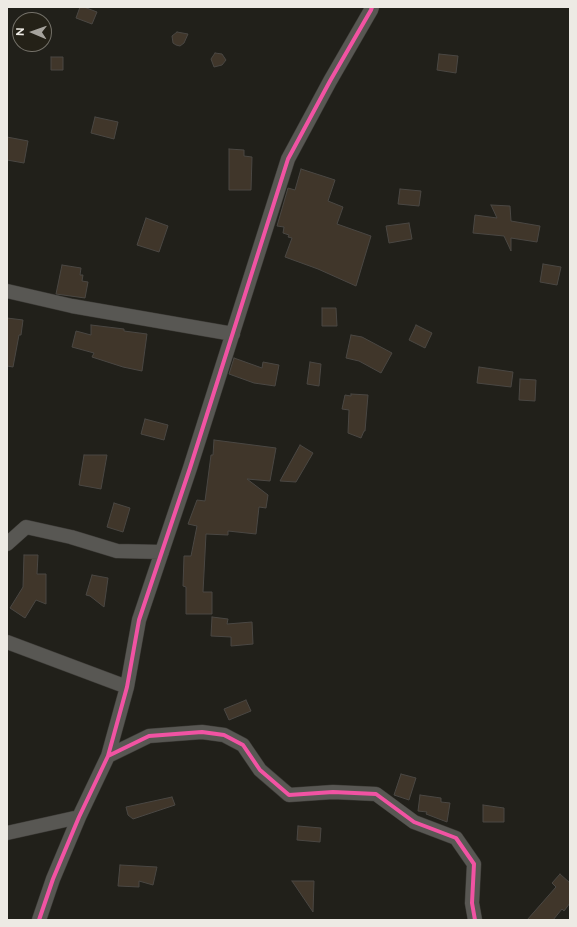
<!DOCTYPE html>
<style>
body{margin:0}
#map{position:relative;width:577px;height:927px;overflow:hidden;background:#21201a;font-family:Raleway,sans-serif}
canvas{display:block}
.frame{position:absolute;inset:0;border:8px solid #edeae4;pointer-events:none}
.north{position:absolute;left:12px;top:12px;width:40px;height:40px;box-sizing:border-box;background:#242117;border:1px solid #747169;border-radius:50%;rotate:272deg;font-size:11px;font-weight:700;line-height:16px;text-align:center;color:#edeae4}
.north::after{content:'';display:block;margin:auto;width:14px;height:18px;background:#a6a39d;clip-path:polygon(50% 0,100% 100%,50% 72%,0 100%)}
</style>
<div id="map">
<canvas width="577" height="927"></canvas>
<div class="frame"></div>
<div class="north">N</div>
</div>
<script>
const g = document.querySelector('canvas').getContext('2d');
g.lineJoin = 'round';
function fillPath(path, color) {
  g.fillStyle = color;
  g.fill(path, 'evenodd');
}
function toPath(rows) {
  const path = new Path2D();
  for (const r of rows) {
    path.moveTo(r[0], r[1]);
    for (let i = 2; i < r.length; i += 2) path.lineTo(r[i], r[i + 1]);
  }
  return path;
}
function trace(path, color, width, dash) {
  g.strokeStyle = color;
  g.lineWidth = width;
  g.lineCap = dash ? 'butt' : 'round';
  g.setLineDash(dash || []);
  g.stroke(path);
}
const building = toPath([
 [80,7,84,7,97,12,92,24,76,18,80,7],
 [177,32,188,34,184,43,180,46,176,45,173,43,172,36,177,32],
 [215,53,222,54,226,60,222,65,214,67,211,59,215,53],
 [439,54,458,56,456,73,437,70,439,54],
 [51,57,63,57,63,70,51,70,51,57],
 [95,117,118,122,114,139,91,133,95,117],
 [7,137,28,141,24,163,7,160,7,137],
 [229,149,244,150,244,156,252,157,251,190,229,190,229,149],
 [301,169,335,180,328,201,343,207,337,224,371,236,356,286,318,269,285,257,292,238,288,237,289,235,283,233,284,227,277,226,288,188,295,190,301,169],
 [400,189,421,191,419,206,398,204,400,189],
 [491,205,510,206,511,221,540,226,537,242,511,238,511,251,504,236,473,233,475,215,497,218,491,205],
 [146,218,168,226,159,252,137,245,146,218],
 [409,223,412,239,389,243,386,226,409,223],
 [543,264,561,267,557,285,540,282,543,264],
 [62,265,81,268,80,275,83,275,82,281,88,282,85,298,56,294,62,265],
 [322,308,336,308,337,326,322,326,322,308],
 [7,318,23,320,21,335,19,335,13,367,7,366,7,318],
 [91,325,124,329,124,331,147,334,142,371,123,367,92,357,94,353,72,347,76,331,91,335,91,325],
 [416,325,432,333,425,348,409,340,416,325],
 [351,335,362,337,392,353,381,373,359,361,346,358,351,335],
 [234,358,262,368,263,362,279,365,275,386,254,383,229,374,234,358],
 [310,362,321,364,319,386,307,384,310,362],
 [479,367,513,372,511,387,477,383,479,367],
 [520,379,536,380,535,401,519,400,520,379],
 [351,394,368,395,365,431,364,431,361,438,348,433,349,410,342,409,345,395,351,396,351,394],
 [145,419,168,425,164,440,141,434,145,419],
 [214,440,276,448,270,481,247,479,268,495,266,508,259,507,256,534,228,531,228,535,206,534,203,592,212,592,212,614,186,614,186,587,183,586,184,556,191,556,197,526,188,524,197,500,205,501,211,455,213,455,214,440],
 [300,445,313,453,296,482,280,481,300,445],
 [84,455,107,455,101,489,79,485,84,455],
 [114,503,130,508,123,532,107,527,114,503],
 [24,555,38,555,37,574,46,574,46,604,36,600,25,618,10,608,23,587,24,555],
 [92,575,108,578,104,607,90,596,86,595,92,575],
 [212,617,228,619,227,624,252,622,253,644,231,646,231,637,211,636,212,617],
 [246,700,251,711,229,720,224,709,246,700],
 [401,774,416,778,409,800,394,795,401,774],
 [420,795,441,798,441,802,450,803,447,822,426,814,427,812,418,811,420,795],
 [172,797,175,805,133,819,128,815,126,807,172,797],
 [483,805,504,808,504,822,483,822,483,805],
 [298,826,321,828,320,842,297,840,298,826],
 [120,865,157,867,153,885,139,881,139,887,118,886,120,865],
 [560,874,570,883,570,903,564,911,562,909,553,920,527,920,556,887,552,883,560,874],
 [292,881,314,881,313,912,292,881]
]);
const street = toPath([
 [7,291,72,306,233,334],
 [7,544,26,527,71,537,117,551,162,552],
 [7,642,127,687],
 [108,756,149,736,202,732,224,735,243,745,260,770,289,795,333,792,376,794,414,822,456,838,474,864,472,903,475,920],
 [7,833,79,817],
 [39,920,53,879,79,817,108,756,127,687,139,620,190,468,288,159,330,81,371,10,372,7]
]);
const cycleway = toPath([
 [108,756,149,736,202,732,224,735,243,745,260,770,289,795,333,792,376,794,414,822,456,838,474,864,472,903,475,920],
 [39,920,53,879,79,817,108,756,127,687,139,620,190,468,288,159,330,81,371,10,372,7]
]);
fillPath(building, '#40362a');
trace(building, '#4a4743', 1);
trace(street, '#3c3a36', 15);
trace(street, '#585753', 14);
trace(cycleway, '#f153a3', 4);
</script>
